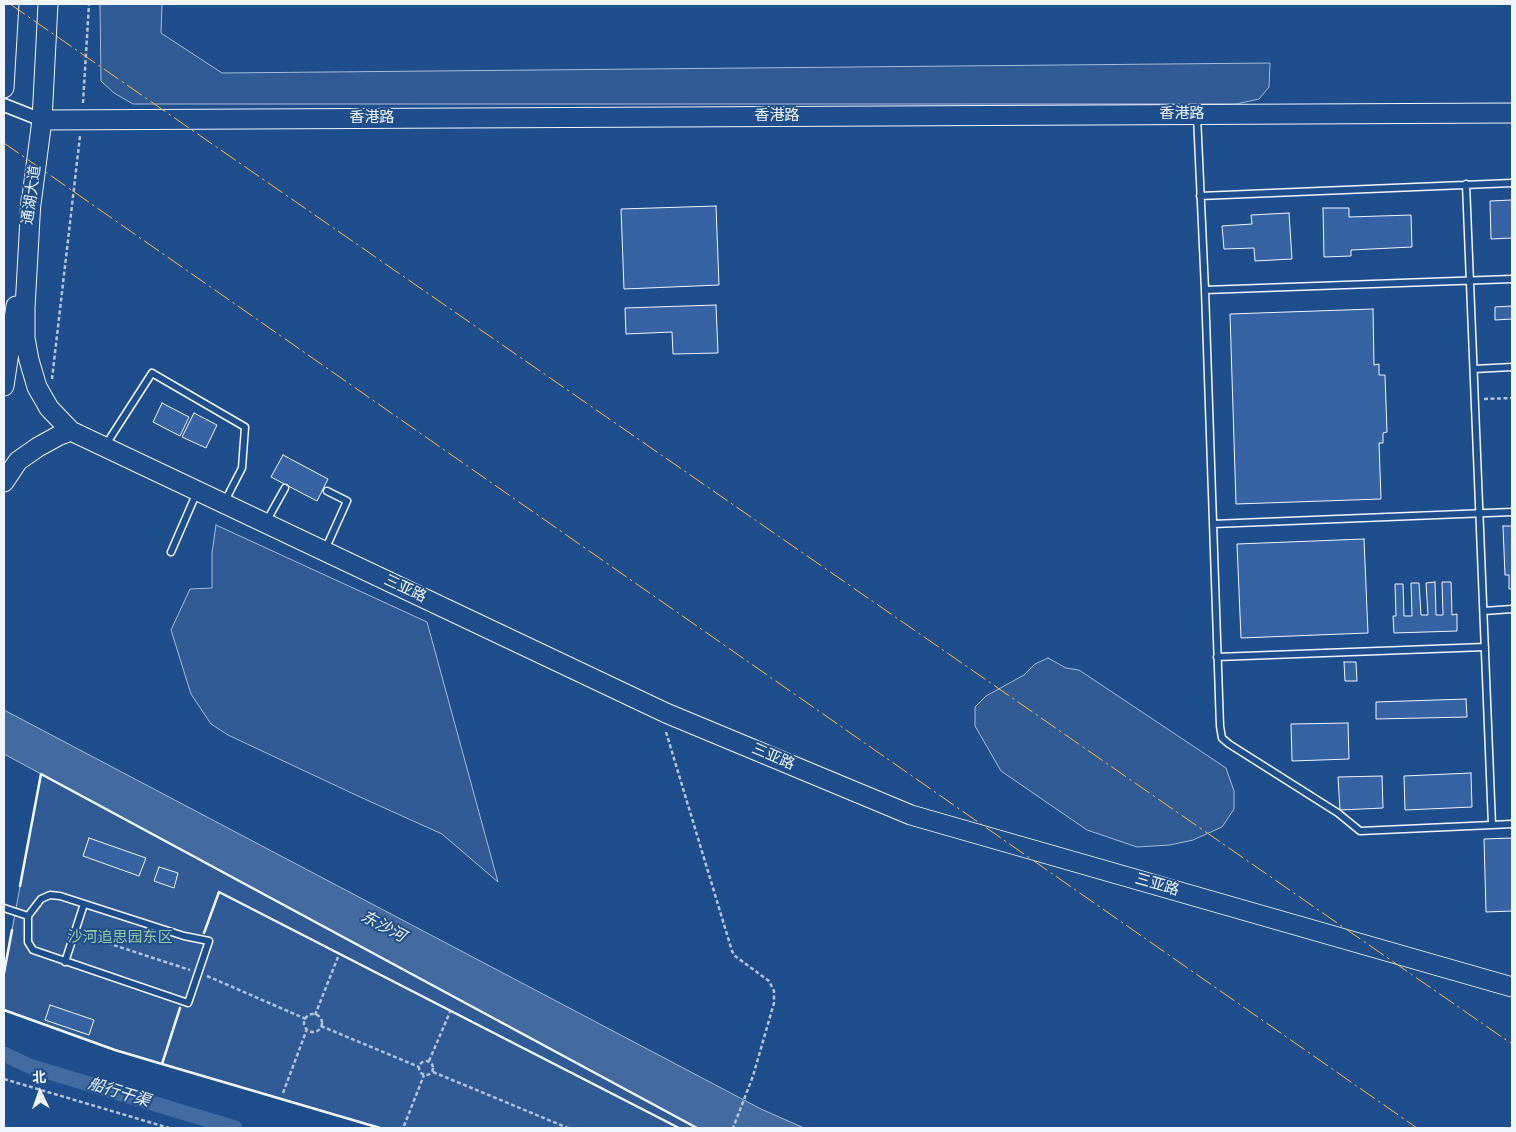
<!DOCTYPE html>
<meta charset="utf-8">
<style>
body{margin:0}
#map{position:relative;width:1516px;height:1132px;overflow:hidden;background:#1f4e8c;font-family:"Space Grotesk","Noto Sans SC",sans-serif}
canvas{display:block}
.frame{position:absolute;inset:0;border:5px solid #f2f6ff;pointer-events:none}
.north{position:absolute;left:15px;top:1067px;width:50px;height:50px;-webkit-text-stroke:4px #1f4e8c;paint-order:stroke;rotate:357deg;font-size:14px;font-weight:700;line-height:20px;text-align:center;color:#f2f6ff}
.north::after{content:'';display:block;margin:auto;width:18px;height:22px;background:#f2f6ff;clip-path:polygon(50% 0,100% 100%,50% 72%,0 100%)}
</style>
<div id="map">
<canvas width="1516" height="1132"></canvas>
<div class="frame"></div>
<div class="north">北</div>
</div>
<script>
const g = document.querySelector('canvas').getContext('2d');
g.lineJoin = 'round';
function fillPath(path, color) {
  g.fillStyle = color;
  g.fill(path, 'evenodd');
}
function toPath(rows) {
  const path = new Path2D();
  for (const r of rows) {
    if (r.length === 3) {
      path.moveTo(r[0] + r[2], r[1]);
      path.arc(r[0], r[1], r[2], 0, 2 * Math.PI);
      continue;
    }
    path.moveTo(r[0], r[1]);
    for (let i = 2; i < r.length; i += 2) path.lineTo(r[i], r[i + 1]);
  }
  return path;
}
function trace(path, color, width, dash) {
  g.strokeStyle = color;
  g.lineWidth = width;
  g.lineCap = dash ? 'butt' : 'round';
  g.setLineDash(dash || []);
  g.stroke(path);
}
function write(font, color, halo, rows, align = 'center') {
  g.font = font + ' "Space Grotesk","Noto Sans SC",sans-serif';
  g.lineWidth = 4;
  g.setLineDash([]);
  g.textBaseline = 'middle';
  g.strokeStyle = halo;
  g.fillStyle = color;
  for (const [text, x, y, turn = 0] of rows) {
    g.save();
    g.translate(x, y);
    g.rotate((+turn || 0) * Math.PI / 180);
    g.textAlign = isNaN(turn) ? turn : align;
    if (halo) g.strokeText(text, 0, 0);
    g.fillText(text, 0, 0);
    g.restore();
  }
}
const built = toPath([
 [100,4,162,4,161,33,222,73,1270,63,1269,87,1259,99,1236,104,133,104,114,93,101,81,100,4],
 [216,525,427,622,498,882,442,834,358,796,228,735,211,724,191,694,171,630,190,589,212,588,212,553,216,525],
 [1048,658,1066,668,1079,670,1226,768,1234,791,1234,809,1222,827,1193,840,1170,845,1137,847,1087,830,1001,771,975,726,975,707,986,696,1024,675,1035,664,1048,658],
 [41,774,697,1128,380,1128,115,1050,4,1010,4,973,41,774]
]);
const water = toPath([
 [4,710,761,1109,804,1128,697,1128,4,754,4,710]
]);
const canal = toPath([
 [4,1054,29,1066,235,1128]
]);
const building = toPath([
 [1512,200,1512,238,1491,239,1490,201,1512,200],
 [716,206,719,285,624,289,621,209,716,206],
 [1323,208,1349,208,1349,217,1411,215,1412,247,1351,250,1351,256,1324,257,1323,208],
 [1289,213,1292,259,1255,261,1254,248,1224,249,1222,226,1252,224,1251,215,1289,213],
 [716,305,718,353,673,354,672,332,626,334,625,308,716,305],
 [1512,306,1512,319,1495,320,1495,307,1512,306],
 [1373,309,1374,365,1379,364,1379,375,1385,375,1387,432,1383,433,1383,443,1379,443,1381,499,1236,504,1230,314,1373,309],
 [162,403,189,417,180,436,153,422,162,403],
 [194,413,217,425,206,448,182,437,194,413],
 [283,455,328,479,317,501,271,477,283,455],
 [1503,526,1512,526,1512,589,1509,589,1509,575,1505,575,1503,526],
 [1364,539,1368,633,1241,638,1237,544,1364,539],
 [1435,582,1436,615,1443,615,1442,582,1451,582,1452,615,1457,614,1457,631,1394,633,1393,616,1396,616,1395,584,1403,584,1404,616,1412,616,1411,583,1419,583,1421,615,1428,615,1426,583,1435,582],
 [1344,662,1356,662,1357,681,1345,681,1344,662],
 [1466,699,1467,717,1376,719,1376,702,1466,699],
 [1348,723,1349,759,1292,761,1291,724,1348,723],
 [1471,773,1472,807,1405,810,1404,776,1471,773],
 [1382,776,1383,808,1340,810,1338,777,1382,776],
 [89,838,146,858,139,876,83,856,89,838],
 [1512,838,1512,911,1486,912,1484,839,1512,838],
 [159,867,178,873,174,888,154,881,159,867],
 [50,1005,94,1020,89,1035,45,1020,50,1005]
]);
const path = toPath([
 [83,103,89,4],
 [52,379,80,136],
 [1484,399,1512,398],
 [666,732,732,951,735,956,769,981,774,991,774,1003,753,1076,733,1128],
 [83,935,190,970],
 [207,976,306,1019],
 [313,1023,9],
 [315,1015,338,957],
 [321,1026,419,1067],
 [426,1068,7],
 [429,1061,450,1012],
 [433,1072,568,1128],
 [4,1079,169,1128],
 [283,1093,307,1029],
 [404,1126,424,1075]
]);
const lane = toPath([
 [1197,116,1205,290,1512,279],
 [1466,184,1492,825,1512,824],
 [1200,196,1512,183],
 [1205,290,1220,726,1222,738,1229,744,1338,813,1360,831,1492,825],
 [1474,369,1512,367],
 [105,446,152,373,245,427,242,468,225,501],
 [266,522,285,488],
 [1213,524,1512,512],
 [325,550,347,501,327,491],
 [171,552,197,492],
 [1484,611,1512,609],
 [1217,657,1485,647],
 [4,908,28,916,41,899,50,895,60,896,184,936,209,941,188,1003,33,950,28,942,28,916],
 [65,962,84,904]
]);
const street = toPath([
 [4,105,42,120]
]);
const secondary = toPath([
 [4,88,9,4],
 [42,120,1512,113],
 [31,200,25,308,25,338,29,360,37,387,49,408,71,431,666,713,911,815,1512,987],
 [30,212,42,120,48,4],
 [4,386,16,306],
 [4,482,18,461,38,447,58,436,71,431]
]);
const wall = toPath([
 [20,886,41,774,697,1128],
 [204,933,219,892,679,1128],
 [4,973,12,930],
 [180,1008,162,1064,380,1128],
 [4,1010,115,1050,162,1064]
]);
const power = toPath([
 [10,4,1512,1044],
 [4,143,1417,1128]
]);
const streetNames = [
 ["香港路",1182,114],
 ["香港路",777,116],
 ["香港路",372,118],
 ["通湖大道",32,195,-82],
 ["三亚路",405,589,25],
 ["三亚路",773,757,23],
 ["三亚路",1157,885,16]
];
const parkNames = [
 ["沙河追思园东区",120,938]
];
const waterNames = [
 ["东沙河",383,927,28],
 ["船行干渠",119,1093,17]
];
fillPath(built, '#305b95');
trace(built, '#a8bbd7', 1);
fillPath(water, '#446ba0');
trace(water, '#a8bbd7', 1);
trace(canal, '#446ba0', 15);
fillPath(building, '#3563a3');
trace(building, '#f2f6ff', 1);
trace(lane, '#f2f6ff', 9);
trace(street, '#f2f6ff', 15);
trace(secondary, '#f2f6ff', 21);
trace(path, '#b3c4dc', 2.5, [4, 2.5]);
trace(lane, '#1f4e8c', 6);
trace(street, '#1f4e8c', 12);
trace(secondary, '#1f4e8c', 19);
trace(wall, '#f2f6ff', 2.5);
trace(power, '#ffb74d', 1, [18, 4, 2.5, 4]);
write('15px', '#f2f6ff', '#1f4e8c', streetNames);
write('15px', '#97c8a6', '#1f4e8c', parkNames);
write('italic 16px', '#f2f6ff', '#1f4e8c', waterNames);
</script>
